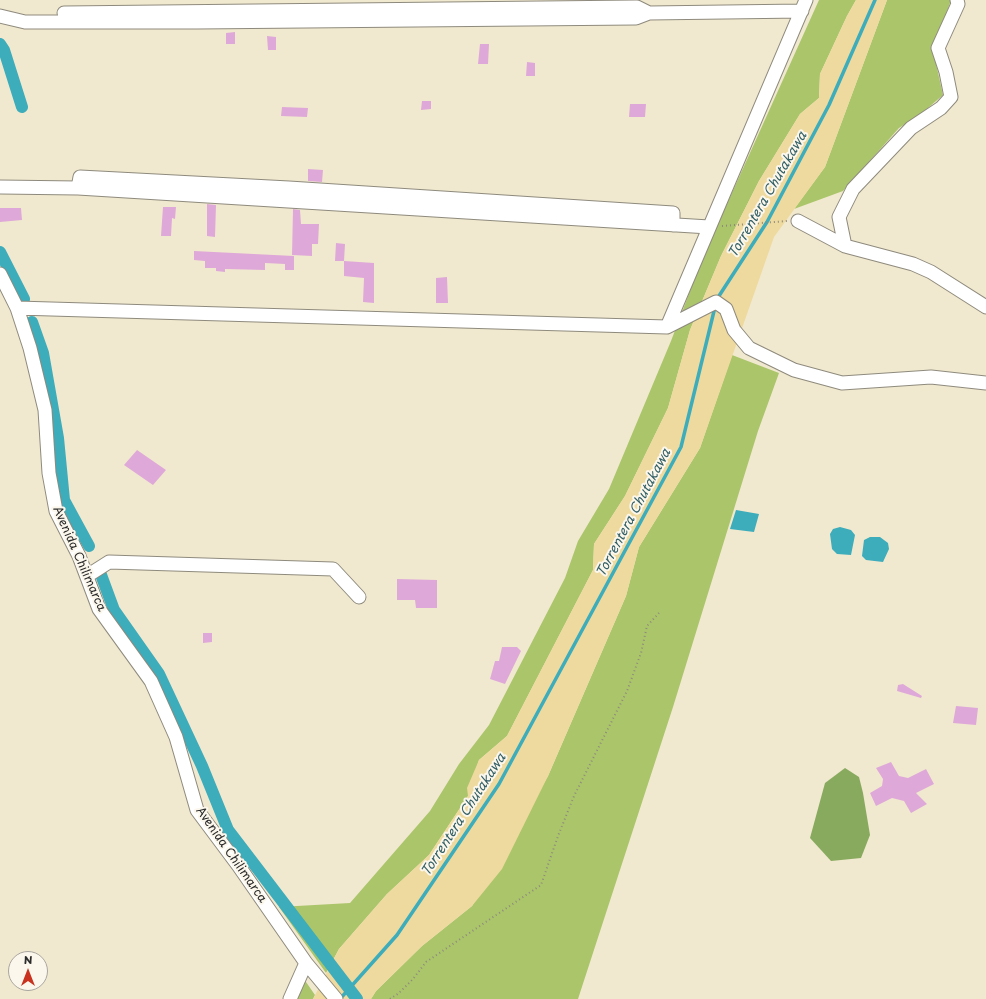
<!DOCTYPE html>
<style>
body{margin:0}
#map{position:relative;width:986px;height:999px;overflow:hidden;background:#f1e9cf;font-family:"Playpen Sans",sans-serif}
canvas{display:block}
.north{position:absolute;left:8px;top:951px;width:40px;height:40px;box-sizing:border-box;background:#fbf7ec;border:1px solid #a8a59f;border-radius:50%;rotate:0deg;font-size:11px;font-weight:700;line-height:16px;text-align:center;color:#2b2b2b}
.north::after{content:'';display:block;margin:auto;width:14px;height:18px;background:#c8321e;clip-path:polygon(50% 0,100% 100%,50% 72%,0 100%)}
</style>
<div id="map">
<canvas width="986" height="999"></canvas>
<div class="north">N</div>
</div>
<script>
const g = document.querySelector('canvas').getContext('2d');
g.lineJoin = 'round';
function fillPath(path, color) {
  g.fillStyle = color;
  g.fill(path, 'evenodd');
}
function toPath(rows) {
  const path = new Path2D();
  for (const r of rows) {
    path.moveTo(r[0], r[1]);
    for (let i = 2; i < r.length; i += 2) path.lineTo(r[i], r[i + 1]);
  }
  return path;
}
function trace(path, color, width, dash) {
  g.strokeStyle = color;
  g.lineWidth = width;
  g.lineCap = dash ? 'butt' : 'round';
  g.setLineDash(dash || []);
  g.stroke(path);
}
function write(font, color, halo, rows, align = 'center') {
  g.font = font + ' "Playpen Sans",sans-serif';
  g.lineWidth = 4;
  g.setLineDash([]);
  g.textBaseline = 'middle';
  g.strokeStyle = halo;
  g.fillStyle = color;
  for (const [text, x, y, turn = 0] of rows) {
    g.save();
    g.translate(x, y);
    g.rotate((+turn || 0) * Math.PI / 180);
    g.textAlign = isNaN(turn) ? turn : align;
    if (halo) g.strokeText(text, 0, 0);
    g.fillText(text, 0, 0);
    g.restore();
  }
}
const green = toPath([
 [819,0,856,0,847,16,820,74,819,98,800,114,759,181,721,256,690,330,668,408,625,496,594,544,593,570,507,736,479,760,468,796,429,855,387,894,339,949,326,973,279,907,350,903,430,811,459,764,489,725,565,578,578,541,609,489,671,341,703,257],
 [887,0,952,0,950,3,933,50,943,95,922,113,899,128,843,191,794,209,825,167],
 [732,355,779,373,758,431,673,707,578,999,371,999,376,991,422,946,472,906,548,776,626,596,639,547,700,448],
 [297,969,315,995,313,999,285,999]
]);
const forest = toPath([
 [845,768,859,777,863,793,870,835,861,858,831,861,810,838,825,783]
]);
const sand = toPath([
 [856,0,887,0,825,167,774,237,700,448,639,547,626,596,548,776,502,869,472,906,422,946,376,991,371,999,313,999,339,949,387,894,429,855,468,796,467,788,479,760,507,736,593,570,594,544,625,496,668,408,690,330,721,256,759,181,800,114,819,98,820,74,847,16]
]);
const water = toPath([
 [736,510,759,514,754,532,730,529],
 [840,527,851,530,855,535,851,555,837,554,832,549,830,534,833,529],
 [870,537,880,537,888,543,889,549,883,562,866,560,862,556,864,540]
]);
const stream = toPath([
 [717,299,767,222,829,105,875,0],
 [340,999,397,935,499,784,681,447,715,307]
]);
const canal = toPath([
 [0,44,4,50,22,107],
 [0,252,24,299],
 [32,322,43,353,58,438,64,500,89,546],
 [100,572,114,610,159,674,202,766,228,830,357,999]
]);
const building = toPath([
 [235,32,235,44,226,44,226,33],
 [267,36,276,37,276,50,268,50],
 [480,44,489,44,488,64,478,64],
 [527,62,535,63,535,76,526,76],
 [422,101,431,101,431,109,421,110],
 [630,104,646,104,645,117,629,117],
 [282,107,308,108,307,117,281,116],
 [308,169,323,170,322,182,308,181],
 [207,204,216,205,215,237,207,236],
 [163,207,176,207,175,219,172,218,171,236,161,236],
 [0,208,21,208,22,220,0,222],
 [293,209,300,210,301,224,319,224,318,244,312,244,312,256,292,255],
 [336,243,345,244,344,261,335,261],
 [194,251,294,256,294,270,285,270,285,264,265,263,265,270,225,269,225,272,216,271,216,268,205,268,205,261,194,260],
 [344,261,374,263,374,303,363,302,364,278,344,276],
 [447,277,448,303,436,303,436,278],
 [137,450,166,470,153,485,124,465],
 [397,579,437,580,437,608,416,608,415,600,397,600],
 [203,633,212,633,212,642,203,643],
 [502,647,517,647,521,651,505,684,490,679,495,661,499,661],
 [903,684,922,696,921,698,897,691,898,685],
 [956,706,978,708,976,725,953,723],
 [891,762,899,776,908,778,926,769,934,784,916,793,927,804,911,813,904,801,892,798,876,806,870,793,882,786,883,779,876,768]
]);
const path = toPath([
 [722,226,787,221],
 [390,999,399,993,413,979,426,962,541,885,558,836,574,796,627,691,641,653,647,626,659,613]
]);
const minor = toPath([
 [64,13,637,7,649,13],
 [0,16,25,22,197,22,636,18,649,13,802,11],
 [0,187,78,188,709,227],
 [78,188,80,177,289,188,673,213,673,225],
 [798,221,845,246,913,264,931,272,986,307],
 [845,246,839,217,853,189,911,128,941,108,951,97,946,72,938,48,958,4,957,0],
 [0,274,17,308,30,348,45,410,49,473,56,511,79,556,99,609,151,681,176,737,197,810,238,865,306,963,336,999],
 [17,308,667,327,716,302,726,309,734,330,749,348,794,370,842,383,931,377,986,383],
 [667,327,806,0],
 [87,576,109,562,333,569,359,597],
 [290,999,306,963]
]);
const streetNames = [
 ["Avenida Chilimarca",79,559,66],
 ["Avenida Chilimarca",231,855,55]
];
const waterNames = [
 ["Torrentera Chutakawa",768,195,-60],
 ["Torrentera Chutakawa",634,513,-62],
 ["Torrentera Chutakawa",464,815,-57]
];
fillPath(green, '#abc56b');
fillPath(forest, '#88aa5f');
fillPath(sand, '#eeda9e');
fillPath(water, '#3dacbb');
trace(stream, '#3dacbb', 3.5);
trace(canal, '#3dacbb', 12);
fillPath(building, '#dea9d8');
trace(minor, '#8e8a7d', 15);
trace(path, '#8e8a7d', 2, [1, 3]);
trace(minor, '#fff', 13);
write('12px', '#2b2b2b', '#fbf7ec', streetNames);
write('italic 13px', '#325f65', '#fbf7ec', waterNames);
</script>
